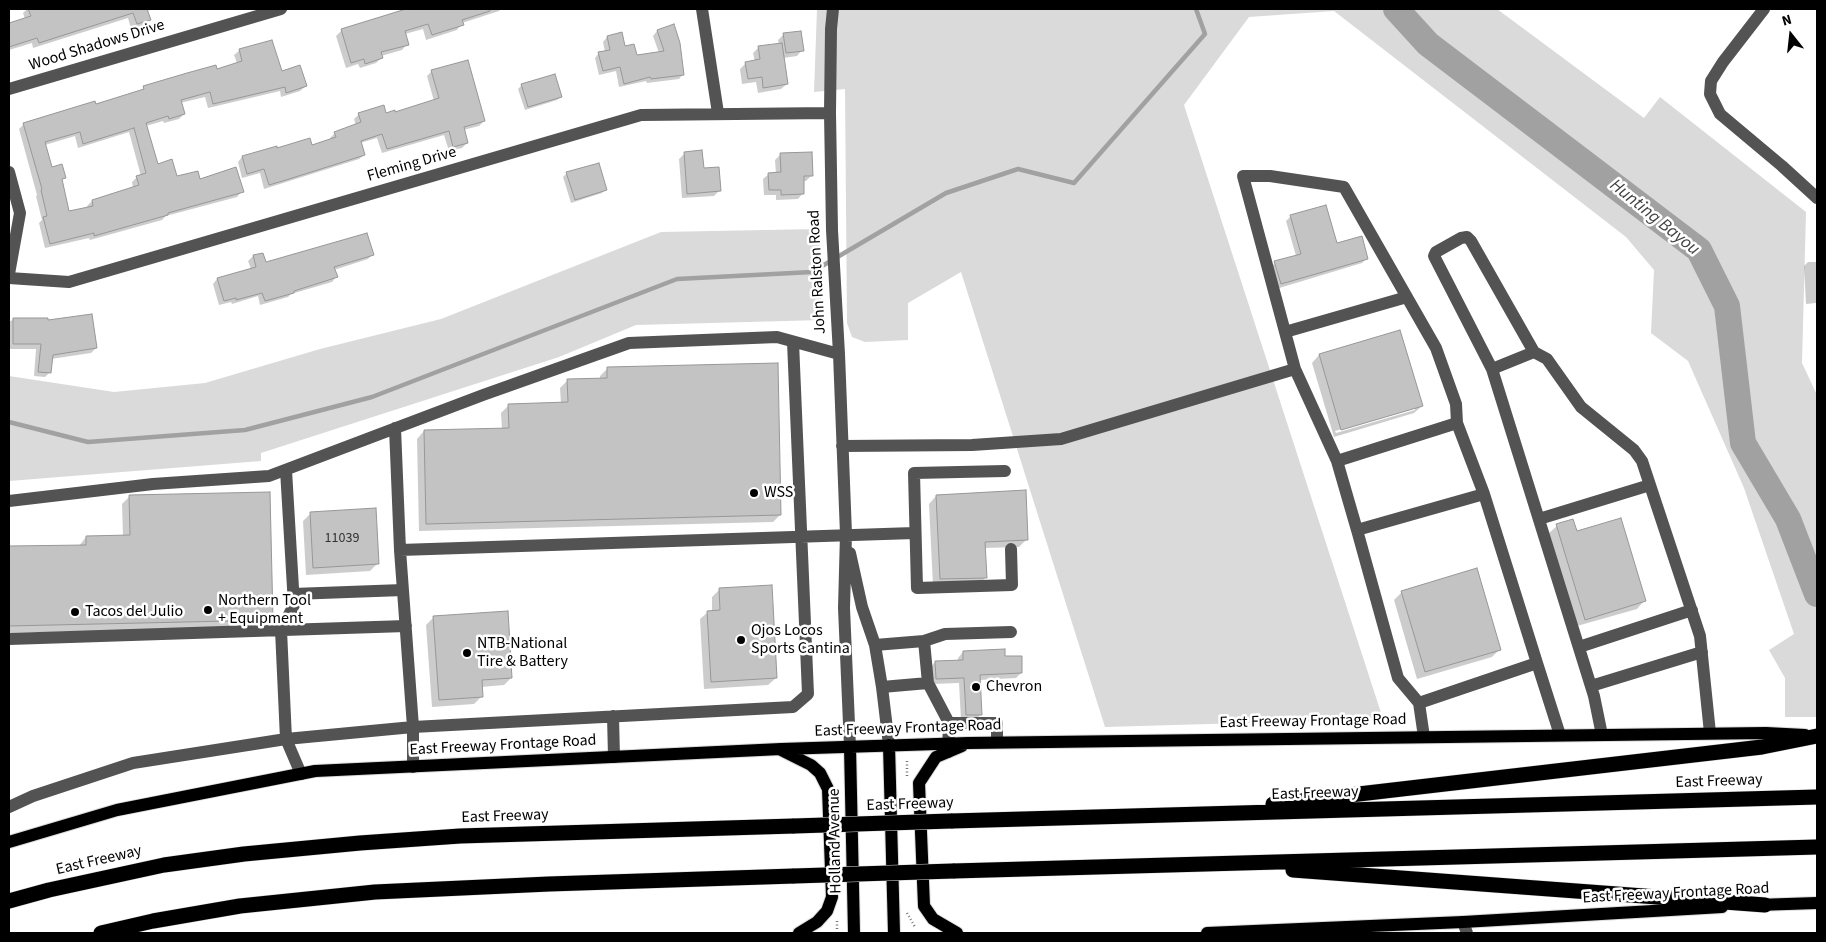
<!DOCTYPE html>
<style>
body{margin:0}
#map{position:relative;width:1826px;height:942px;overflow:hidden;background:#fff;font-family:"Source Sans 3",sans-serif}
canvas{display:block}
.frame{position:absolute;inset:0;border:10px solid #000;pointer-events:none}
.north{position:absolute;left:1766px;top:10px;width:50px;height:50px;-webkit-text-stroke:4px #fff;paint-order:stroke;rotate:344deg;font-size:14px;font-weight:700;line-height:20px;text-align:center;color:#000}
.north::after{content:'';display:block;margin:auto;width:18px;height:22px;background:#000;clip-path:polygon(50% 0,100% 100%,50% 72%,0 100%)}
</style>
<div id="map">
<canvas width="1826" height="942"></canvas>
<div class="frame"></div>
<div class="north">N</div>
</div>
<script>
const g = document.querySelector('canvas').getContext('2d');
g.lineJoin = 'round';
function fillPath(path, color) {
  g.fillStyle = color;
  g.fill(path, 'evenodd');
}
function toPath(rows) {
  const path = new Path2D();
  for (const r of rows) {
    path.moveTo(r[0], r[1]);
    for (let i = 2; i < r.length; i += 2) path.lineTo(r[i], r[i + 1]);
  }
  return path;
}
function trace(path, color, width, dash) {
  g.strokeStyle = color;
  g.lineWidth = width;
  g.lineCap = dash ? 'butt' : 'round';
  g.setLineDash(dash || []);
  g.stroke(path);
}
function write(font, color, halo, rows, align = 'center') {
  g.font = font + ' "Source Sans 3",sans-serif';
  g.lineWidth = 5;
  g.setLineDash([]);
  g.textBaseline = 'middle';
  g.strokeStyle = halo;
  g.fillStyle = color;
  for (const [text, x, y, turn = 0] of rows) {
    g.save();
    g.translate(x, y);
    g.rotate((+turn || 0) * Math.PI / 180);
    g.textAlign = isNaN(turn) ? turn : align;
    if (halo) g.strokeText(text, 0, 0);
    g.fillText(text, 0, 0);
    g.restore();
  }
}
const green = toPath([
 [817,9,1497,9,1644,118,1660,97,1806,212,1802,363,1817,395,1817,717,1785,717,1785,678,1769,650,1794,634,1744,488,1688,361,1651,333,1654,270,1626,237,1334,11,1249,17,1184,105,1383,719,1105,727,961,272,908,303,908,340,865,342,852,337,847,323,845,89,814,92],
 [819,229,822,320,636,325,559,357,261,453,261,461,9,481,9,376,114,392,205,383,320,349,441,319,661,232]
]);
const shadow = toPath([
 [27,9,154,9,147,11,149,19,144,25,131,29,128,18,33,48,32,43,9,50,9,24,25,19,23,13],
 [411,9,501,9,499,11,462,23,457,30,426,40,423,29,405,34,407,44,402,50,381,56,381,58,376,63,360,68,358,64,346,68,336,36,342,30],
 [657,31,683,74,679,79,647,83,646,81,619,87,616,71,599,75,595,58,599,53,605,52,603,42,607,37,636,56,659,53,653,36],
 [784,34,802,50,797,56,783,58,787,84,781,89,758,93,756,82,742,84,740,69,746,63,755,62,753,53,759,47,779,45,778,40],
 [240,50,306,86,300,91,281,97,280,91,208,108,205,97,180,103,184,114,179,119,164,123,163,121,146,126,157,165,176,177,199,180,242,191,237,197,166,216,162,220,90,240,89,238,45,248,39,223,42,220,36,196,37,195,19,129,24,124,95,105,140,91,144,88,188,74,216,70,237,63,234,55],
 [129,132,141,176,137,177,132,182,133,188,92,201,87,206,88,209,68,213,61,181,64,177,51,168,45,145,75,136,78,148],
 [432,71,484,121,479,126,463,130,467,143,462,148,449,151,444,135,382,153,377,138,360,143,364,155,359,159,264,189,260,173,242,178,238,162,242,157,276,150,311,147,331,140,330,138,335,133,356,126,354,119,359,114,394,114,434,101,427,76],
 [522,85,561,97,557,100,525,110,518,89],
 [685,153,703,170,720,190,714,196,682,198,679,159],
 [781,154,812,175,806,181,803,181,803,193,798,199,776,200,776,195,764,195,763,179,769,174,776,174,775,160],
 [567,173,605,190,602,193,571,203,563,177],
 [1291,216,1336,245,1367,258,1362,263,1276,289,1270,268,1275,263,1296,256,1286,221],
 [262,254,265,263,372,255,368,259,334,270,336,277,332,282,291,294,288,297,260,305,258,296,232,304,231,302,219,305,213,284,217,279,251,269,248,261,253,256],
 [1808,262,1817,262,1817,302,1816,303,1806,304,1804,266],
 [13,319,47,322,96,348,91,353,51,359,50,372,45,377,34,376,36,349,9,349,9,321,11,321],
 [1399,331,1422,406,1414,413,1334,437,1312,363,1319,355],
 [1415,407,1415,410,1336,433,1335,431],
 [608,368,780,515,773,522,419,531,417,439,424,431,502,429,501,413,509,405,561,404,560,388,568,380,600,379,600,376],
 [130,496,271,619,264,627,9,633,9,548,79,546,86,537,123,536,122,504],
 [936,496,1027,539,1019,547,984,548,986,577,978,585,933,586,929,504],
 [310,514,378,563,370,571,306,575,303,521],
 [1557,526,1576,532,1644,601,1637,609,1577,626,1549,533],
 [771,587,776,678,768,685,704,689,700,619,708,612,712,612,712,597,719,590],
 [1402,592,1500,649,1492,657,1417,679,1394,600],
 [434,617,511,678,504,685,481,687,481,697,474,704,432,707,426,625],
 [963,652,1004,658,1021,673,1016,678,979,680,981,714,975,720,961,720,959,683,931,684,930,668,935,662,958,661,958,658]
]);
const stream = toPath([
 [9,422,88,442,245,430,372,397,677,279,812,272,946,193,1018,169,1074,183,1205,34,1196,9]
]);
const river = toPath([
 [1396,9,1428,44,1699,250,1727,306,1743,443,1788,519,1817,594]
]);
const building = toPath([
 [28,9,147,9,151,20,137,24,133,13,39,43,37,38,9,47,9,23,31,16,28,9],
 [406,9,489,9,490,11,462,20,464,25,432,35,428,24,405,31,409,45,381,52,383,58,365,64,364,59,351,63,341,29,406,9],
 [674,24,680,43,684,75,651,79,650,77,624,84,620,67,603,71,598,52,610,50,607,36,622,32,625,46,634,44,637,55,664,51,657,30,674,24],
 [801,31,804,51,786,53,783,33,801,31],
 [272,40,282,71,300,65,307,86,286,93,285,87,213,104,210,92,181,100,185,114,169,119,168,116,146,123,158,164,172,159,177,176,198,171,200,179,236,167,244,192,168,213,168,215,94,236,94,233,50,244,43,217,47,216,41,190,42,189,23,123,95,101,96,104,144,89,143,86,187,73,216,65,217,69,242,61,239,49,272,40],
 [134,128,146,173,136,176,139,185,92,200,93,206,69,211,62,179,66,178,62,164,52,167,45,142,80,132,83,144,134,128],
 [782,43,788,84,763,88,762,77,748,79,745,62,760,59,758,46,782,43],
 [468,60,485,121,464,127,468,143,453,147,449,131,387,149,382,134,361,141,365,155,286,180,269,185,264,169,247,174,242,156,277,146,277,148,310,138,312,145,336,137,334,132,361,122,358,113,384,105,386,113,395,110,395,112,439,98,431,70,468,60],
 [555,74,562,97,528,107,521,84,555,74],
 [702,150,704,168,719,167,721,191,687,194,684,152,702,150],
 [812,152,813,176,804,176,804,194,781,195,781,190,769,190,768,173,781,172,780,153,812,152],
 [599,163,607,190,575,200,566,172,599,163],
 [1326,205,1337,243,1362,236,1368,259,1281,284,1274,261,1301,254,1290,215,1326,205],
 [367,233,374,255,334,267,338,277,294,291,294,293,265,301,262,293,236,300,236,298,224,301,217,278,256,267,253,255,263,253,266,262,367,233],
 [92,314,97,348,53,355,51,373,38,372,41,344,13,344,13,318,48,318,48,320,92,314],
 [1400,330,1423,406,1341,430,1319,354,1400,330],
 [778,363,781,515,426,524,424,430,509,428,508,404,568,402,567,379,607,378,607,367,778,363],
 [1026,490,1028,540,985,542,987,578,940,579,936,495,1026,490],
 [270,492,273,620,9,626,9,546,86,545,86,536,130,535,129,495,270,492],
 [376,508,379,564,313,568,310,512,376,508],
 [1621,518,1646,601,1585,620,1556,524,1573,519,1577,531,1621,518],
 [1477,568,1501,650,1425,672,1401,591,1477,568],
 [772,585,777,678,711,682,707,611,720,610,719,588,772,585],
 [508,611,512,678,482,680,483,697,439,700,433,616,508,611],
 [1005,649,1005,656,1022,656,1022,673,980,675,982,715,966,715,964,678,936,679,935,661,963,660,963,651,1005,649]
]);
const path = toPath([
 [907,776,907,760],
 [907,913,915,927],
 [837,929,837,920]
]);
const minor = toPath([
 [702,9,718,113],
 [833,9,831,29,830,113,832,230,839,354,846,534,844,608,850,747],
 [1764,9,1723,62,1711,81,1710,94,1720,114,1782,166,1817,198],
 [9,89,281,9],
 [9,172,20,213,9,274],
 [9,278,69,282,641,115,830,113],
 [1285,332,1407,297],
 [1295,369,1243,176,1270,176,1344,187,1436,348,1456,404,1457,423],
 [1492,369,1534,352],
 [395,428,400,550,914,533],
 [842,446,972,445,1061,439,1295,369,1337,461],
 [1005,471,914,473,917,588,1012,585,1011,549],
 [9,501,153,484,269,476,483,395,629,343,777,337,839,354],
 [1539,519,1650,485],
 [1357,530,1337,461,1457,423,1484,494],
 [400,550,413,727,413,767],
 [850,553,862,607,875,645,882,687,889,745],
 [293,594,403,590],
 [9,639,406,626],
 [924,641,945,634,1011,632],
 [875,645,924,641,928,683,882,687],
 [1579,647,1692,610],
 [928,683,949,723],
 [1591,686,1702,652],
 [1419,703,1398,678,1357,530,1484,494,1537,663],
 [613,716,614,757],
 [1602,735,1594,696,1492,369,1434,256,1436,252,1461,238,1467,237,1471,241,1534,352,1547,359,1581,407,1634,450,1642,461,1700,636,1710,733],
 [1424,737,1419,703,1537,663,1560,735],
 [948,752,949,723,997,723,997,742],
 [301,774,286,739,413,727,793,707,808,694,793,342],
 [9,807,33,796,133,763,286,739,281,630,294,605,286,470],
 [1463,922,1467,933]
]);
const major = toPath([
 [889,745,894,933],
 [850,747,854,933],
 [781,750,811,765,820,773,828,789,832,897,827,911,817,922,799,933],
 [9,842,117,810,315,771,781,749,968,743,1766,733,1805,735],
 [1757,905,1817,903],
 [957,933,933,919,924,906,919,783,936,757,962,746],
 [1207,933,1463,922,1722,907]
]);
const highway = toPath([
 [1273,804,1762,747,1817,736],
 [951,821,1817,797],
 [1293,870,1765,905],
 [953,871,1817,847],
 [9,901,49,890,164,865,244,854,360,843,460,836,794,826],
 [101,933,153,921,240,906,375,892,549,884,794,876]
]);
const highwayBridge = toPath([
 [794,826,951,821],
 [794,876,953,871]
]);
const markers = [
 [754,493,5,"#000"],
 [208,610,5,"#000"],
 [75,612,5,"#000"],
 [741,640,5,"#000"],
 [467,653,5,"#000"],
 [976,687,5,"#000"]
];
const numberNames = [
 ["11039",342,539]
];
const streetNames = [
 ["Wood Shadows Drive",97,46,-17],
 ["Fleming Drive",412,165,-16],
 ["John Ralston Road",818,272,-93],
 ["East Freeway Frontage Road",1313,722,-1],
 ["East Freeway Frontage Road",908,729,-2],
 ["East Freeway Frontage Road",503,746,-3],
 ["East Freeway",1719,782,-2],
 ["East Freeway",1315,794,-2],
 ["East Freeway",910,805,-2],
 ["East Freeway",505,817,-2],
 ["Holland Avenue",836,841,-91],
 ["East Freeway",99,861,-13],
 ["East Freeway Frontage Road",1676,894,-3]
];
const poiNames = [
 ["WSS",764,493],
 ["Northern Tool",218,601],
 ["+ Equipment",218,619],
 ["Tacos del Julio",85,612],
 ["Ojos Locos",751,631],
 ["Sports Cantina",751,649],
 ["NTB-National",477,644],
 ["Tire & Battery",477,662],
 ["Chevron",986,687]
];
const waterNames = [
 ["Hunting Bayou",1654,218,39]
];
fillPath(green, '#dadada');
fillPath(shadow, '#0003');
trace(stream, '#a1a1a1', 4.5);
trace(river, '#a1a1a1', 26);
fillPath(building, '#c3c3c3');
trace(building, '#979797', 1);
trace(major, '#dbdbdb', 14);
trace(highway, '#dbdbdb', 16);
trace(path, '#757575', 2.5, [1, 2.5]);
trace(minor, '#535353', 12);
trace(major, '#000', 12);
trace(highway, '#000', 15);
trace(highwayBridge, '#dbdbdb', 16, []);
trace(highwayBridge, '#000', 15);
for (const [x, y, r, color] of markers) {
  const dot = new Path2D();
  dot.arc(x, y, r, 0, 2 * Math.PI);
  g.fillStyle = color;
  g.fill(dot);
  trace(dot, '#fff', 2);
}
write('14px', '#313131', null, numberNames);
write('16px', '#000', '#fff', streetNames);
write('16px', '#000', '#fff', poiNames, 'left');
write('italic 18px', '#424242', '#fff', waterNames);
</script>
